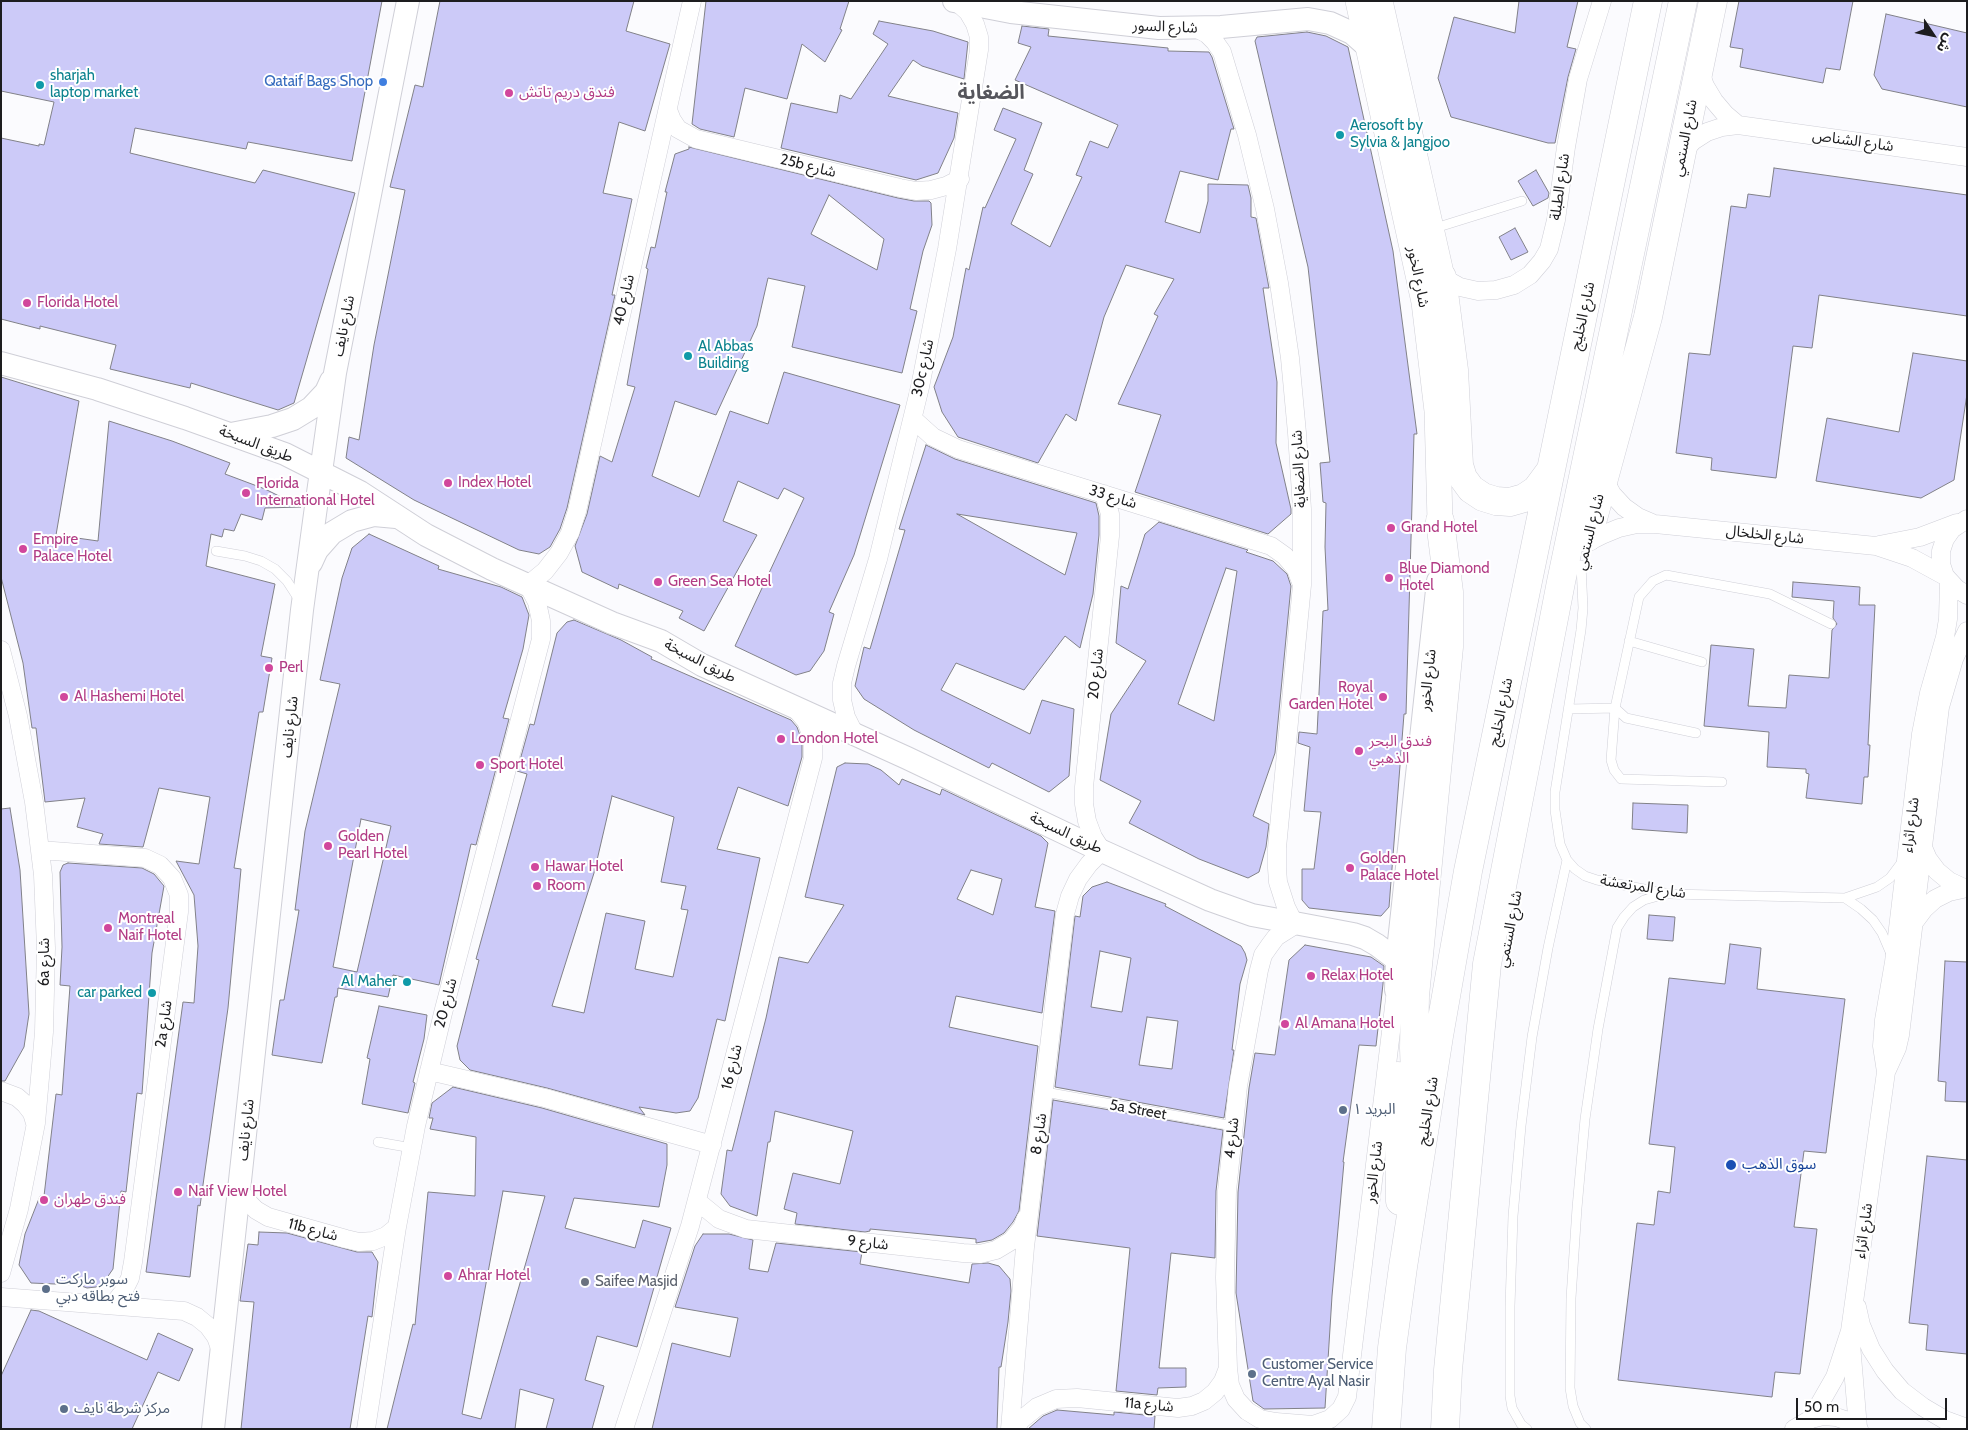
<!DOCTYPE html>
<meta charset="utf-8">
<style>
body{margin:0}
#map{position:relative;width:1968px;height:1430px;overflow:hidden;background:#fbfbfe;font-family:Cabin,"Noto Sans Arabic",sans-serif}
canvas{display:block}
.frame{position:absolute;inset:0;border:2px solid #1d1d1f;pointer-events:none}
.north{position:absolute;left:1908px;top:10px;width:50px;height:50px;-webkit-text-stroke:4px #fff;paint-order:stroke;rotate:124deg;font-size:14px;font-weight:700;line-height:20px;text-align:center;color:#1d1d1f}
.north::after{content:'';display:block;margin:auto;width:18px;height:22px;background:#1d1d1f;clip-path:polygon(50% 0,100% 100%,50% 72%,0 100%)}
.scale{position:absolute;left:1796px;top:1398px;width:151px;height:22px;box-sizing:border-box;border:2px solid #1d1d1f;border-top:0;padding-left:6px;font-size:15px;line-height:18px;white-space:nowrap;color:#1d1d1f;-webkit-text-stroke:4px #fff;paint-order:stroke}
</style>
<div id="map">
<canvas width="1968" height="1430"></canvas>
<div class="frame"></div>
<div class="north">ش</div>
<div class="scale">50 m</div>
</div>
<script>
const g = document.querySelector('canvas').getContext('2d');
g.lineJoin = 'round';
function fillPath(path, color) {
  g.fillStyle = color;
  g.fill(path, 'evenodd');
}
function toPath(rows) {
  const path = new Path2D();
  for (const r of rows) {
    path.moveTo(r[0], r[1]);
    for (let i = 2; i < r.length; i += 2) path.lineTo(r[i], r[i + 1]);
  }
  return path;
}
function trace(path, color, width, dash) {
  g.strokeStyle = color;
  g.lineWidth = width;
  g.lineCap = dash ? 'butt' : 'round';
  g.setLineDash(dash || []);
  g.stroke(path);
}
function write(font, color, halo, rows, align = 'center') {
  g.font = font + ' Cabin,"Noto Sans Arabic",sans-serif';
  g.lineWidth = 4;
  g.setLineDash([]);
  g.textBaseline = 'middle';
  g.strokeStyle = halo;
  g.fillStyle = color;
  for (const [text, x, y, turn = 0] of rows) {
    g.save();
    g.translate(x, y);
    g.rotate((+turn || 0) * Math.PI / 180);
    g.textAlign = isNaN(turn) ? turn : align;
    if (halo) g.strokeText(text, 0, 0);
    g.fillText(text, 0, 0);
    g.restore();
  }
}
const building = toPath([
 [1,1,382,1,352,161,248,142,246,149,135,128,130,153,255,183,263,170,355,193,294,403,278,410,191,383,190,388,110,369,116,345,40,326,40,329,1,319,1,138,39,146,39,144,44,145,54,102,1,91,1,1],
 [440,1,634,1,626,31,670,44,645,131,619,122,603,193,632,199,612,295,615,295,567,508,560,529,550,547,539,554,519,550,414,500,346,458,349,437,359,440,374,345,405,190,390,187,415,85,423,87,440,1],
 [706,1,849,1,840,29,842,30,825,62,802,44,787,99,745,88,734,137,700,129,692,124,706,1],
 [1519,1,1578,1,1567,47,1576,49,1568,77,1555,143,1548,143,1451,117,1438,78,1454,17,1515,33,1519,1],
 [1739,1,1853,1,1840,70,1826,68,1823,83,1740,67,1743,49,1730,47,1739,1],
 [1886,14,1967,33,1967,107,1882,89,1874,75,1886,14],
 [879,21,933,31,968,42,964,79,922,66,913,60,888,96,958,113,954,138,938,173,916,180,781,148,791,103,837,113,840,95,851,99,888,44,873,34,879,21],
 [1022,26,1049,29,1048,36,1168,48,1168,51,1209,52,1212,57,1234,129,1231,129,1218,180,1180,171,1165,222,1200,233,1208,201,1208,184,1248,185,1251,198,1251,217,1256,218,1269,288,1263,288,1277,382,1276,443,1291,509,1291,514,1268,534,1135,492,1161,415,1118,404,1158,316,1154,314,1174,279,1126,265,1104,317,1076,421,1066,414,1038,463,958,437,942,412,934,387,953,337,966,268,969,270,983,207,985,208,1016,139,994,130,1003,108,1042,123,1024,170,1033,174,1011,224,1050,247,1082,177,1076,175,1090,141,1108,148,1118,125,1015,80,1031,47,1018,43,1022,26],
 [1307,32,1326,36,1348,47,1393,251,1417,434,1414,434,1406,714,1404,714,1389,907,1381,916,1309,908,1302,900,1302,869,1314,869,1321,812,1304,811,1310,747,1298,743,1299,732,1317,734,1323,611,1328,610,1325,547,1326,503,1323,502,1320,463,1330,462,1308,267,1255,41,1257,37,1307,32],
 [689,147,898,198,914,201,929,201,931,203,932,225,923,251,910,309,917,311,902,373,792,347,805,286,768,278,757,326,716,415,675,401,652,476,699,497,730,411,768,424,784,372,900,405,854,555,829,612,834,614,824,651,810,671,796,675,735,646,804,498,784,488,778,499,738,481,723,521,757,535,704,631,679,618,683,611,619,584,618,589,582,572,575,546,587,514,600,456,612,462,635,387,627,385,648,269,646,268,651,247,655,248,667,192,665,192,675,154,689,149,689,147],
 [829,195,884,239,877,270,811,234,829,195],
 [1774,168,1967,195,1967,316,1819,295,1812,348,1793,346,1776,478,1711,470,1712,458,1676,453,1689,353,1710,355,1731,206,1746,208,1748,194,1770,197,1774,168],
 [1536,170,1549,193,1548,198,1533,206,1518,181,1536,170],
 [1515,228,1528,252,1511,260,1499,237,1515,228],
 [1913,353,1967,361,1967,394,1954,480,1921,498,1816,481,1827,418,1899,432,1913,353],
 [1,377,79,401,56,535,98,541,109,421,172,441,230,463,225,474,265,489,301,507,265,508,262,520,241,514,234,531,224,529,222,537,211,534,206,566,275,584,261,656,272,658,263,712,259,712,234,868,241,869,228,1008,200,1206,198,1205,190,1277,146,1272,183,1002,194,1003,198,946,194,895,176,861,199,864,210,797,159,788,143,847,99,844,103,834,77,827,85,798,45,802,36,728,32,728,23,663,1,577,1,377],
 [926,445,955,459,1096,503,1099,516,1099,535,1093,594,1080,648,1065,636,1024,690,956,663,941,690,1030,734,1042,700,1074,709,1069,776,1049,792,992,763,989,768,914,730,864,699,855,686,864,647,870,649,905,530,899,529,926,445],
 [957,514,1077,533,1065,575,957,514],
 [1159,522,1248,550,1246,552,1273,561,1287,574,1291,586,1275,753,1253,816,1269,824,1266,847,1259,872,1248,878,1199,859,1129,823,1141,801,1100,780,1111,714,1146,661,1116,643,1121,586,1128,589,1145,534,1159,522],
 [1226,568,1237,571,1214,721,1178,704,1226,568],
 [369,534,439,566,438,569,501,587,522,597,529,615,523,649,503,718,509,719,476,845,471,844,439,985,393,975,388,997,338,988,337,997,335,997,322,1063,272,1055,280,1000,284,1000,299,910,295,910,305,831,340,684,320,680,342,578,352,548,369,534],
 [361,819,391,826,357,972,333,967,361,819],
 [1793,582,1860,587,1859,605,1875,605,1868,745,1870,745,1868,777,1864,777,1862,804,1806,798,1809,774,1806,773,1806,769,1767,767,1769,732,1704,726,1711,645,1754,649,1748,706,1786,708,1789,675,1829,678,1832,630,1837,624,1833,618,1834,601,1792,597,1793,582],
 [574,620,621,640,652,657,651,659,791,720,797,727,802,741,802,757,788,806,738,787,717,849,760,858,725,1021,717,1019,698,1098,690,1111,676,1113,639,1107,645,1115,547,1088,470,1070,460,1060,457,1046,479,960,476,959,527,774,517,771,530,724,534,725,557,633,567,622,574,620],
 [612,796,674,817,661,882,686,886,681,909,688,910,673,977,635,969,645,921,606,913,584,1013,552,1006,594,873,612,796],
 [845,763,868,764,881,770,899,785,902,779,940,795,942,789,1041,836,1048,843,1035,907,1055,911,1042,1013,956,996,949,1027,1038,1046,1019,1211,1013,1222,1004,1233,992,1240,976,1243,976,1239,870,1229,870,1231,865,1232,795,1224,797,1213,784,1209,793,1173,840,1184,853,1131,775,1111,770,1142,768,1142,757,1216,730,1206,721,1194,727,1150,732,1151,766,1018,779,957,808,963,844,905,805,897,837,767,845,763],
 [971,870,1002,879,993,915,957,899,971,870],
 [1633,803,1688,805,1687,833,1632,829,1633,803],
 [10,808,20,870,29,1014,24,1047,5,1081,1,1081,1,809,10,808],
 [68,863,142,868,154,874,164,886,152,953,142,1094,137,1093,126,1192,121,1191,113,1269,104,1282,96,1287,87,1288,79,1285,31,1283,19,1265,25,1234,40,1196,44,1196,56,1094,62,1095,70,986,60,985,62,947,60,872,63,865,68,863],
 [1107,882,1166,904,1165,906,1241,946,1245,953,1247,960,1240,984,1232,1050,1234,1050,1224,1118,1055,1087,1075,916,1080,917,1083,896,1092,887,1107,882],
 [1100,951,1131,958,1122,1012,1091,1007,1100,951],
 [1147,1017,1178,1021,1172,1069,1139,1065,1147,1017],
 [1649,915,1675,917,1673,941,1647,939,1649,915],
 [1730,944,1761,948,1757,989,1845,999,1826,1153,1804,1151,1794,1227,1817,1229,1800,1374,1775,1372,1772,1397,1618,1380,1637,1223,1654,1225,1658,1191,1670,1193,1675,1147,1649,1144,1669,978,1725,984,1730,944],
 [1305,945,1371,957,1384,966,1383,984,1376,1046,1359,1045,1343,1162,1344,1162,1332,1296,1325,1408,1264,1409,1253,1401,1236,1293,1238,1192,1249,1088,1255,1053,1275,1055,1289,960,1305,945],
 [1945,961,1967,962,1967,1102,1945,1101,1946,1082,1938,1081,1945,961],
 [379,1006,427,1015,424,1039,413,1082,415,1083,408,1113,362,1104,370,1059,367,1058,379,1006],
 [453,1087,542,1108,667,1144,667,1165,659,1207,574,1198,565,1228,635,1248,643,1220,671,1228,637,1347,597,1336,585,1380,604,1386,592,1429,546,1429,554,1399,520,1389,515,1429,387,1429,413,1324,415,1325,428,1192,475,1196,476,1137,430,1129,433,1118,429,1118,432,1103,453,1087],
 [503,1191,545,1196,481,1419,462,1414,503,1191],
 [1053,1100,1223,1130,1216,1191,1215,1258,1171,1253,1159,1368,1186,1368,1186,1387,1158,1388,1157,1395,1116,1391,1130,1248,1037,1236,1053,1100],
 [1927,1156,1967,1160,1967,1354,1926,1350,1928,1325,1909,1323,1927,1156],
 [259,1232,287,1233,357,1252,372,1252,378,1262,372,1317,368,1316,350,1429,241,1429,254,1302,240,1301,248,1244,258,1245,259,1232],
 [703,1234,729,1234,753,1240,749,1269,768,1272,776,1243,862,1252,860,1264,969,1283,972,1264,988,1263,999,1266,1010,1279,1011,1291,1008,1322,1001,1367,999,1367,997,1429,652,1429,672,1343,730,1357,738,1318,675,1307,695,1246,703,1234],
 [31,1310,39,1311,147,1360,158,1333,193,1349,179,1381,158,1372,132,1429,1,1429,1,1376,31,1310],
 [1057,1410,1114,1415,1114,1412,1155,1416,1154,1429,1028,1429,1043,1416,1057,1410]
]);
const service = toPath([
 [1432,229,1522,201],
 [216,551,245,556,261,561,275,569,287,581,298,598],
 [1581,565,1583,608,1581,630,1555,792,1555,810,1560,844,1567,860,1575,869,1585,876,1597,880,1670,894,1845,898,1877,887,1890,878,1902,862],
 [1629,641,1702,662],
 [1569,709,1615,708,1611,760,1614,770,1621,779,1722,782],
 [1696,733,1626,718,1615,708,1639,597,1653,581,1666,575,1770,594,1831,624],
 [1845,898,1861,909,1873,920,1882,933,1891,954],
 [1045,1092,1233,1126],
 [378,1142,412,1148],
 [1527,1429,1521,1424,1512,1408,1510,1396,1510,1306,1513,1216,1521,1126,1532,1037,1548,948,1567,860],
 [1586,1429,1580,1423,1573,1406,1570,1388,1571,1298,1577,1208,1585,1119,1598,1029,1617,928,1624,917,1633,907,1644,900,1662,895]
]);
const minor = toPath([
 [1196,28,1207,34,1215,42,1222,52,1247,135,1265,209,1279,283,1290,358,1297,433,1302,509,1302,585,1277,848,1277,868,1278,882,1286,907,1295,925,1276,937,1270,945,1263,955,1259,970,1238,1086,1227,1191,1225,1278,1228,1368,1230,1385,1236,1399,1247,1411,1260,1419,1276,1422,1313,1425,1330,1419,1341,1409,1347,1397,1396,990],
 [1699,69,1705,86,1714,101,1725,114,1738,125],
 [668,110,672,120,678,129,696,139,900,188,916,191,931,190,946,186,960,179],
 [1682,153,1693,141,1707,132,1722,127,1738,125,1967,157],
 [1442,277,1460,287,1478,291,1496,290,1514,285,1530,275,1542,261,1549,249,1556,220,1566,147,1578,79,1602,1],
 [913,419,933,437,958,449,1271,546,1285,556,1296,569,1301,582],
 [1604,479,1612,494,1624,507,1638,517,1652,523],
 [1967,519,1952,529,1945,539,1941,551,1941,564,1945,576,1957,589,1967,595],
 [1586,543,1602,535,1619,528,1637,524,1655,524,1876,546,1912,558,1945,576],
 [1879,545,1920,537,1957,523],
 [1,650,18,716,34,802,43,875,46,948,44,1032,36,1123,19,1209,1,1273],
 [854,733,846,717,842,700,842,683,846,666,878,559,920,387,947,249,979,50,979,37,975,24,968,12,957,2],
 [1922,845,1928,859,1937,871,1949,881,1964,888],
 [40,850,145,858,160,865,172,878,179,895,179,912,133,1262,130,1278,123,1292,113,1305],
 [1915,921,1924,909,1935,899,1949,892,1967,888],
 [429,1071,545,1098,712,1145],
 [1886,1072,1897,1048,1900,1035,1940,707,1954,659,1967,631],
 [1,1091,17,1097,25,1104,32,1113,35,1123],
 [239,1188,246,1200,256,1210,268,1217,346,1239,359,1242,373,1241,386,1236,397,1227],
 [697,1201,719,1219,746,1229,963,1253,980,1254,996,1250,1011,1241,1022,1228,1026,1218],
 [1,1297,184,1311,197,1317,208,1326,216,1337,221,1351],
 [1857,1307,1861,1325,1871,1349,1885,1371,1902,1391,1923,1407,1945,1420,1967,1428],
 [1851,1344,1858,1428],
 [1811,1419,1835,1377,1850,1331,1886,1072,1882,1046,1884,1020,1894,962,1921,734,1929,693,1945,637,1948,619,1949,581],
 [366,1429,397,1227,416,1126,443,1013,541,639,541,621,537,602,528,585,545,571,559,553,570,533,577,511,692,1],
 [624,1429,690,1226,813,758,813,739,806,721,794,707],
 [1010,1429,1025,1247,1065,914,1070,896,1078,879,1089,864,1102,851,1093,837,1087,821,1084,804,1084,787,1110,536,1110,514,1104,494],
 [1015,1429,1021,1420,1037,1407,1056,1399,1077,1398,1178,1408,1192,1406,1204,1401,1215,1392,1223,1381,1228,1368],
 [1794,1429,1811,1419,1823,1416,1836,1417,1848,1421,1859,1429]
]);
const tertiary = toPath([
 [954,1,1011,12,1159,28,1221,27,1308,19,1330,23,1352,33,1369,48],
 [1,363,97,389,185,418,285,454,360,492,426,535,492,569,612,623,661,641,702,665,907,758,1102,851,1210,900,1252,915,1353,934,1365,938,1377,945,1397,960],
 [231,434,272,426,293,419,311,408,326,392,331,381],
 [311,563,317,550,332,533,352,521,374,515,396,517],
 [1396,990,1397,960,1438,581],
 [213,1429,302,610,315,514,335,373,408,1]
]);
const secondary = toPath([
 [1358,1,1424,302,1437,411,1440,521],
 [1380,1,1442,277]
]);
const primary = toPath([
 [1442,277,1454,370,1459,465,1463,478,1471,489,1483,497,1496,501,1510,502,1524,498,1536,490,1550,471],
 [1588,537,1648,317,1713,1],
 [1398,1076,1400,1201],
 [1416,1105,1414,1048,1415,996,1449,647,1449,592,1440,521],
 [1386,1429,1392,1348,1403,1267,1439,1036,1468,871,1648,1],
 [1445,1429,1448,1370,1487,964,1561,582,1683,1]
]);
const markers = [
 [383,82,5,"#3f7fe0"],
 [40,85,5,"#0f9aa8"],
 [509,93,5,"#d1479c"],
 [1340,135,5,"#0f9aa8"],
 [27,303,5,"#d1479c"],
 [688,356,5,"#0f9aa8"],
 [448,483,5,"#d1479c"],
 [246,493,5,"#d1479c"],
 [1391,528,5,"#d1479c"],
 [23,549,5,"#d1479c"],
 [1389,578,5,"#d1479c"],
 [658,582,5,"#d1479c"],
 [269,668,5,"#d1479c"],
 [64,697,5,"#d1479c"],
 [1383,697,5,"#d1479c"],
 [781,739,5,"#d1479c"],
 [1359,751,5,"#d1479c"],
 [480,765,5,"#d1479c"],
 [328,846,5,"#d1479c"],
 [535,867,5,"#d1479c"],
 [1350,868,5,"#d1479c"],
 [537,886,5,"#d1479c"],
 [108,928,5,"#d1479c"],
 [1311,976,5,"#d1479c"],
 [407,982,5,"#0f9aa8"],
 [152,993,5,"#0f9aa8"],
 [1285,1024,5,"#d1479c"],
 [1343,1110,5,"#5c6f8a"],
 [1731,1165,6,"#1a4fb4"],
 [178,1192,5,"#d1479c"],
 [44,1200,5,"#d1479c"],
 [448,1276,5,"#d1479c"],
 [585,1282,5,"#6b7280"],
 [46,1289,5,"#5c6f8a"],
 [1252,1374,5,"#5c6f8a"],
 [64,1409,5,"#5c6f8a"]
];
const streetNames = [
 ["شارع السور",1165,27,2],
 ["شارع الستمي",1685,138,-79],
 ["شارع الشناص",1853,141,8],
 ["25b شارع",808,166,14],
 ["شارع الطبلة",1560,187,-82],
 ["شارع الخور",1418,277,79],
 ["شارع 40",624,300,-77],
 ["شارع الخليج",1583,316,-78],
 ["شارع نايف",344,326,-79],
 ["30c شارع",923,368,-78],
 ["طريق السبخة",256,444,21],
 ["شارع الضغاية",1299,469,-93],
 ["شارع 33",1113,497,17],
 ["شارع الستمي",1590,532,-76],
 ["شارع الخلخال",1765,535,6],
 ["طريق السبخة",700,661,27],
 ["شارع 20",1096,674,-84],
 ["شارع الخور",1428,680,-84],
 ["شارع الخليج",1501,712,-78],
 ["شارع نايف",290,727,-84],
 ["شارع اثراء",1911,825,-83],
 ["طريق السبخة",1066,833,25],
 ["شارع المرتعشة",1643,887,9],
 ["شارع الستمي",1510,929,-79],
 ["6a شارع",45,962,-90],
 ["شارع 20",446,1003,-75],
 ["2a شارع",164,1024,-82],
 ["شارع 16",732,1067,-76],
 ["5a Street",1138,1110,10],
 ["شارع الخليج",1428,1111,-81],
 ["شارع نايف",246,1130,-84],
 ["شارع 8",1039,1134,-82],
 ["شارع 4",1232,1138,-84],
 ["شارع الخور",1374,1172,-83],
 ["11b شارع",313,1230,15],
 ["شارع اثراء",1864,1231,-82],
 ["شارع 9",868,1243,6],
 ["11a شارع",1149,1405,5]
];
const cultureNames = [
 ["sharjah",50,76],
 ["laptop market",50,93],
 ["Aerosoft by",1350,126],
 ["Sylvia & Jangjoo",1350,143],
 ["Al Abbas",698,347],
 ["Building",698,364],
 ["Al Maher",397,982,"right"],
 ["car parked",142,993,"right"]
];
const shopNames = [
 ["Qataif Bags Shop",373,82]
];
const hotelNames = [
 ["فندق دريم تاتش",519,93],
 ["Florida Hotel",37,303],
 ["Index Hotel",458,483],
 ["Florida",256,484],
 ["International Hotel",256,501],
 ["Grand Hotel",1401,528],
 ["Empire",33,540],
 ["Palace Hotel",33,557],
 ["Blue Diamond",1399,569],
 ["Hotel",1399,586],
 ["Green Sea Hotel",668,582],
 ["Perl",279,668],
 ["Royal",1373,688,"right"],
 ["Garden Hotel",1373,705,"right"],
 ["Al Hashemi Hotel",74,697],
 ["London Hotel",791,739],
 ["فندق البحر",1369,742],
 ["الذهبي",1369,759],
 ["Sport Hotel",490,765],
 ["Golden",338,837],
 ["Pearl Hotel",338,854],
 ["Golden",1360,859],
 ["Palace Hotel",1360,876],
 ["Hawar Hotel",545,867],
 ["Room",547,886],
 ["Montreal",118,919],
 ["Naif Hotel",118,936],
 ["Relax Hotel",1321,976],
 ["Al Amana Hotel",1295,1024],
 ["Naif View Hotel",188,1192],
 ["فندق طهران",54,1200],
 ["Ahrar Hotel",458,1276]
];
const serviceNames = [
 ["البريد ١",1353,1110],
 ["سوبر ماركت",56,1280],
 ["فتح بطاقه دبي",56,1297],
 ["Customer Service",1262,1365],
 ["Centre Ayal Nasir",1262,1382],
 ["مركز شرطة نايف",74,1409]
];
const transitNames = [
 ["سوق الذهب",1742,1165]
];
const worshipNames = [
 ["Saifee Masjid",595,1282]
];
const districtNames = [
 ["الضغاية",991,93]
];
fillPath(building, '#cccaf8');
trace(building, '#818188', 1);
trace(service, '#cfcfd7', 10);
trace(minor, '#cfcfd7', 19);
trace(tertiary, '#cfcfd7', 24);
trace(secondary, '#cfcfd7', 26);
trace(primary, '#cfcfd7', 29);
trace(service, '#fff', 9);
trace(minor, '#fff', 18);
trace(tertiary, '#fff', 22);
trace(secondary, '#fff', 25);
trace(primary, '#fff', 28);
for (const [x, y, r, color] of markers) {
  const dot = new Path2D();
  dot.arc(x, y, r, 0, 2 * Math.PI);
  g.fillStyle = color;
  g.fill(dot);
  trace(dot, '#fff', 2);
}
write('15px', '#1d1d1f', '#fff', streetNames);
write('15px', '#0d838f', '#fff', cultureNames, 'left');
write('15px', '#366cbe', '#fff', shopNames, 'right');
write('15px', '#b23c85', '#fff', hotelNames, 'left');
write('15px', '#4e5e75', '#fff', serviceNames, 'left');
write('15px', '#164399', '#fff', transitNames, 'left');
write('15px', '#5b616d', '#fff', worshipNames, 'left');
write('bold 20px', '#56565c', '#fff', districtNames);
</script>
